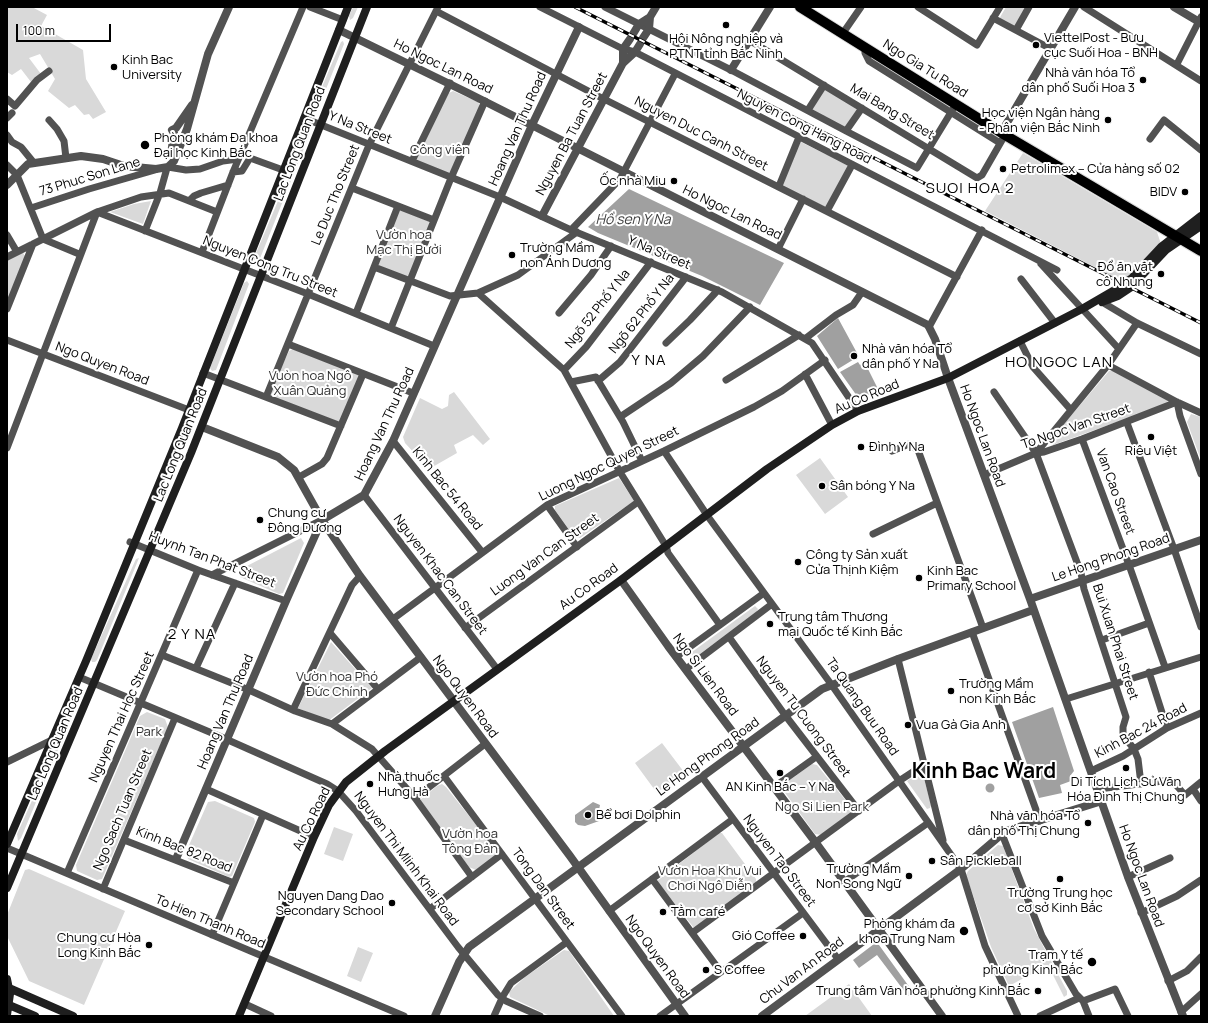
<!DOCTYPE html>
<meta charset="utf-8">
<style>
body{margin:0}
#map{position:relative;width:1208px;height:1023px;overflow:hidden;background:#fff;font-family:Manrope,sans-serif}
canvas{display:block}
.frame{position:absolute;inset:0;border:8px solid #000;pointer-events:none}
.scale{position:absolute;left:16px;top:24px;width:95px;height:18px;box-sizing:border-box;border:2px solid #000;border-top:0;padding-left:5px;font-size:12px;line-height:14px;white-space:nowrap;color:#000;-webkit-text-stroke:3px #fff;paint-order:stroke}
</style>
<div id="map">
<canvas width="1208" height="1023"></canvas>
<div class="frame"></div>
<div class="scale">100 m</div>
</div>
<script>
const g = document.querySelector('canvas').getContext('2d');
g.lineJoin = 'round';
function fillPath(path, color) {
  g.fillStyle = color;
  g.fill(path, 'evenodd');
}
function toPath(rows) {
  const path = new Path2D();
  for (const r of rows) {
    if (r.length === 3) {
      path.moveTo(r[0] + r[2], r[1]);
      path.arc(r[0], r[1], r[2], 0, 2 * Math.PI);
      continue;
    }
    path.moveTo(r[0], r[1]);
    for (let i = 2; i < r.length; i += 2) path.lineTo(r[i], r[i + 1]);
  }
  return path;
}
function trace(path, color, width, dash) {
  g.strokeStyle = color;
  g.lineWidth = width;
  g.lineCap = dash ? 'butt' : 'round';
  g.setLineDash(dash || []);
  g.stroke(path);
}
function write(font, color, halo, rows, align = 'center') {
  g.font = font + ' Manrope,sans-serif';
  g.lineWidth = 4;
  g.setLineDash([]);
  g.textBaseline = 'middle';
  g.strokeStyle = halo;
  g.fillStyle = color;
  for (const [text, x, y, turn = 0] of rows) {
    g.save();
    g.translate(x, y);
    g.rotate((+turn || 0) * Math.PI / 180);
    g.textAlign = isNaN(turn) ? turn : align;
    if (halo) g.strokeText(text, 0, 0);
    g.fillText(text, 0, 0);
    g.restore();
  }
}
const green = toPath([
 [7,7,32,7,47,15,41,26,83,50,86,79,106,112,93,119,89,114,84,115,75,105,69,108,48,91,55,79,40,54,29,58,41,74,31,82,21,69,12,75,7,72],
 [353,7,358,7,353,18,350,20,349,16],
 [1006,7,1028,7,1016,28,999,19],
 [343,41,344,44,318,109,314,111,313,108,341,42],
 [823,87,859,107,846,129,811,109],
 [453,91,478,102,481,108,451,171,447,174,416,162,415,159,449,93],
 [310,129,310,133,259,261,255,263,254,258,304,139,308,130],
 [799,141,849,166,826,207,780,186],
 [1023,153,1157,232,1161,244,1124,282,985,211],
 [151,201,143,224,110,212,134,204],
 [401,209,432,223,410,276,406,278,378,267,397,210],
 [22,251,25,256,7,302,7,260],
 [247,281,249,284,216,370,212,371,210,368,244,283],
 [295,348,359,373,360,377,341,421,337,423,271,398,269,392,289,351],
 [1109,371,1113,371,1168,400,1167,404,1053,445,1052,442,1053,437],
 [206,389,206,395,198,413,195,415,194,412],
 [454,392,490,439,483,445,473,435,454,445,457,453,429,469,405,443,403,437,420,398,442,409,448,406,449,395],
 [1191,414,1201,417,1201,460,1187,422],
 [820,458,848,497,825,514,796,475],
 [619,478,634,501,580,538,575,538,555,510,555,506],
 [301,538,304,543,283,593,279,594,240,577,240,571,243,568],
 [139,558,97,660,95,662,92,662,91,659,136,559],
 [755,606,758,609,756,612,696,657,692,655,692,652],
 [331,642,372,688,328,721,298,708],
 [81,695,21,838,18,841,17,834,79,696],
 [147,712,165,719,168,727,102,879,97,880,77,871,76,865,140,716],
 [662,743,684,772,657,793,635,763],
 [812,764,817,765,851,807,851,812,822,835,815,834,783,790,783,785],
 [922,771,931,805,930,808,927,809,907,781],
 [442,784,446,787,496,850,495,857,476,870,469,867,420,800,437,786],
 [215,801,254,818,255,822,232,876,229,877,188,859,186,852,208,802],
 [334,827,353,834,343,861,324,854],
 [719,833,722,833,756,879,756,883,694,928,657,881],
 [998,845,1003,846,1034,929,1067,991,1067,995,1064,997,1048,965,1009,986,991,947,966,875,968,871],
 [29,869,125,911,84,1005,29,981,7,936,7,915,25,870],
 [358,947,373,953,361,982,347,976],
 [564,950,569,951,614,1016,550,1016,510,997,509,992,525,977],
 [849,984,872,1016,805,1016]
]);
const water = toPath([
 [629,189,784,263,760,305,702,276,598,233,588,227],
 [838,318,857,353,853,355,856,358,838,369,817,336],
 [858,362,860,365,863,363,868,369,879,391,860,398,857,396,840,372],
 [1053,707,1074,771,1070,776,1071,781,1060,785,1062,793,1039,798,1012,722],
 [990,788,4.5],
 [593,802,600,805,599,810,601,814,599,821,585,826,578,825,575,822,575,815],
 [874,944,879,945,913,992,908,996,877,955,859,968,853,960]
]);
const minor = toPath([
 [310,7,343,20],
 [540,7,623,49,635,52,1057,270],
 [605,7,731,70,846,131,862,108],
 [918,7,977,45,1000,7],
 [1084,7,1201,81],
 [436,11,594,94,957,277],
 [993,18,1051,49],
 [1016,30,1029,7],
 [843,33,861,7],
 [749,40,977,178,982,175,1005,135],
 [865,47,865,53,869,61,1000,143],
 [1177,64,1201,17],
 [7,99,15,106,37,80,49,71],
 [808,110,824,85],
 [7,118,12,113],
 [304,118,500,197,571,230,722,292,812,343,858,411],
 [49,120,57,129,64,141,66,158],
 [846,131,917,168,953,109],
 [7,135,12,142,21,147,34,163],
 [1150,139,1164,120,1201,150],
 [412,161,450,83],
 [7,165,17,175,43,239,79,254],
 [168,167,186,170,200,169,223,161,238,159],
 [233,172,242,171,250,158,283,170],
 [779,186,799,137],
 [352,188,434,220],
 [190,200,194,196,201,193,228,185],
 [31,208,89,189,155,170],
 [827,211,852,165],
 [571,230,620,179,675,74],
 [145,231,160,193,167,168],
 [7,235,17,252],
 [778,249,803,199],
 [202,252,233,172,303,7],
 [7,257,97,212,141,197,169,193,217,212],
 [1041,264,1119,349],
 [374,267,450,296,478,293,564,370,620,472,666,546,668,553,720,625],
 [1021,279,1055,323],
 [478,293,518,275,577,232],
 [1102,302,1137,323,1201,354],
 [7,309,33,244],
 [356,313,398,206],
 [559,313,591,275,611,246],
 [929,327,982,230],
 [391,328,451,178,485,101],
 [806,338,836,315,853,305,862,292],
 [7,340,189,410],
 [1020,341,1033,367,1071,410],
 [666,343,690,320,718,290],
 [288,344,413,393],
 [1108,365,1177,402,1201,413],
 [564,370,586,347,651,262],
 [203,373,341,426],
 [805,374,832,425],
 [726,380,799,335],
 [598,381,620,362,686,277],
 [571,382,596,377,623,422,642,461],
 [994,392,1036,453,1081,573,1084,589,1126,717,1123,727,1123,735,1134,749,1138,759,1141,784],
 [266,397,369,145,438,7],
 [620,417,671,383,703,356,750,307],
 [1127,423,1174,549,1201,627],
 [1082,439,1129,565,1165,667],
 [393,441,482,552],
 [7,448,97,212,308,294,434,346],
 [664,451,709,518,831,684,961,869,985,946,1018,1016],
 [892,451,909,444,918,450,983,628],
 [1036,453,1108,365,1137,323],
 [984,475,1036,453,1044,452,1082,439,1177,402,1180,416,1201,474],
 [299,477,322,464,327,458,363,374],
 [364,495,497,669],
 [547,505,577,547],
 [873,534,937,503],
 [130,542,198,570,286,601],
 [212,575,322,520],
 [393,619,547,505,664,451,754,407,782,391,825,360],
 [465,628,638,502],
 [972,632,1040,821],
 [330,633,377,688],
 [729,637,785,715,859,811],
 [1102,640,1149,623],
 [162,655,249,690,295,711,332,724,372,749,415,798,472,877],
 [676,657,764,593],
 [898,659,943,840],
 [196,668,235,583],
 [686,669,772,604],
 [1149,672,1167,728],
 [79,677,219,736,327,784,338,791,356,811,458,947,498,995,506,1001,540,1016],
 [1066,699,1201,657],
 [293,710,352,585,360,576],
 [332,724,421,657],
 [7,762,50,741],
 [1091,771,1123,756,1167,728,1201,713],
 [444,776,622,1016],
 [702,777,838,959],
 [774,787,816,757],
 [206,789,314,837],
 [1098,789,1163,781,1176,785,1185,795,1201,782],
 [1193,789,1201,801],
 [415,798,485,744],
 [1002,834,1042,936,1076,994,1083,1001,1089,1016],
 [124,840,234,883],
 [7,848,404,1016],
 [67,873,198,570],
 [1128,877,1170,858],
 [652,879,721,972],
 [844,882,928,823],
 [103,889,175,718],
 [431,908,502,854],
 [609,911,733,819],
 [1141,913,1177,896,1201,880],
 [692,933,899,781,925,764],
 [212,935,263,815],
 [1168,981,1187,971,1201,957],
 [1083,1001,1115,989,1128,1016],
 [245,1004,271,1016],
 [1181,1012,1201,994],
 [494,1016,503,996,511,983,567,942],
 [660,1016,803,913],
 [1040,1016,1079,998]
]);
const tertiary = toPath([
 [1174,7,1201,23],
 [339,30,468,93,928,325,935,339,948,378,1030,599,1128,877,1183,1016],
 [633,34,639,24,650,17],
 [643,38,649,29,650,17,656,7],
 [623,63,623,49,630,39],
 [731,70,770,7],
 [1001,133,1075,7],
 [175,157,171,154,174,133,172,130,176,128,192,105],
 [7,185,28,164,81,156,103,159,124,166,156,169,168,167,174,161,187,129,208,54,229,7],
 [542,216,623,63,635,52,640,44],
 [202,427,278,457,294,470,322,520,360,576,570,856,685,1016],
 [621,580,668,646,816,843,942,1016],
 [1030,599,1201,540],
 [176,859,286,601,322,520,364,495,393,441,532,125,579,27],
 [435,1016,459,962,469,947,822,689,898,659,1033,610],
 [762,1016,961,869,1002,834,1009,830,1102,801]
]);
const secondary = toPath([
 [1102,302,1118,296,1130,288,1166,250,1201,226],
 [7,844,86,661,182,428,348,7],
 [7,888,191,453,367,7],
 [7,979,10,994,7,1015],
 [9,988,73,1016],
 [9,1005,35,1016],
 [239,1016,314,837,329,805,346,782,385,751,621,580,767,469,832,425,858,411,948,378,1082,309,1113,291,1132,278,1161,247,1201,216]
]);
const primary = toPath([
 [800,7,1005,135,1201,251]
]);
const rail = toPath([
 [575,7,1201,323]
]);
const markers = [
 [726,25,4,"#000"],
 [1036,45,4,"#000"],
 [114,67,4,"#000"],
 [1143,80,4,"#000"],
 [1108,120,4,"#000"],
 [145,145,5,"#000"],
 [1003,169,4,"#000"],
 [674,181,4,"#000"],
 [1185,192,4,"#000"],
 [512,255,4,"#000"],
 [1161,274,4,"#000"],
 [854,356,4,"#000"],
 [1151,437,4,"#000"],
 [861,447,4,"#000"],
 [822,486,4,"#000"],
 [260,520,4,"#000"],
 [798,562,4,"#000"],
 [919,578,4,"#000"],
 [770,624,4,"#000"],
 [951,691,4,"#000"],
 [908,725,4,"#000"],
 [1126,768,4,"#000"],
 [780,773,4,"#000"],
 [370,784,4,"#000"],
 [588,815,4,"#000"],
 [1088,823,4,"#000"],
 [932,861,4,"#000"],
 [909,876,4,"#000"],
 [1060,879,4,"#000"],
 [392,903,4,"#000"],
 [663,912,4,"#000"],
 [964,931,5,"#000"],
 [803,936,4,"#000"],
 [149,945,4,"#000"],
 [1092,962,5,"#000"],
 [706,970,4,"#000"],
 [1038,991,4,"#000"]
];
const poiNames = [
 ["ViettelPost - Bưu",1044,38],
 ["cục Suối Hoa - BNH",1044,53],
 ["Hội Nông nghiệp và",726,39,"center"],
 ["PTNT tỉnh Bắc Ninh",726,54,"center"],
 ["Kinh Bac",122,60],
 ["University",122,75],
 ["Nhà văn hóa Tổ",1135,73,"right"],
 ["dân phố Suối Hoa 3",1135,88,"right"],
 ["Học viện Ngân hàng",1100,113,"right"],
 ["- Phân viện Bắc Ninh",1100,128,"right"],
 ["Phòng khám Đa khoa",154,138],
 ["Đại học Kinh Bắc",154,153],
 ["Petrolimex – Cửa hàng số 02",1011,169],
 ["Ốc nhà Miu",666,181,"right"],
 ["BIDV",1177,192,"right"],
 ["Trường Mầm",520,248],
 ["non Ánh Dương",520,263],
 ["Đồ ăn vặt",1153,267,"right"],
 ["cô Nhung",1153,282,"right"],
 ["Nhà văn hóa Tổ",862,349],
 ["dân phố Y Na",862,364],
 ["Đình Y Na",869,447],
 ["Riêu Việt",1151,451,"center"],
 ["Sân bóng Y Na",830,486],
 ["Chung cư",268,513],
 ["Đông Dương",268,528],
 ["Công ty Sản xuất",806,555],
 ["Cửa Thịnh Kiệm",806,570],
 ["Kinh Bac",927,571],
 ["Primary School",927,586],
 ["Trung tâm Thương",778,617],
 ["mại Quốc tế Kinh Bắc",778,632],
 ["Trường Mầm",959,684],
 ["non Kinh Bắc",959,699],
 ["Vua Gà Gia Anh",916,725],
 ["Nhà thuốc",378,777],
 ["Hưng Hà",378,792],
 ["Di Tích Lịch Sử Văn",1126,782,"center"],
 ["Hóa Đình Thị Chung",1126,797,"center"],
 ["AN Kinh Bắc – Y Na",780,787,"center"],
 ["Bể bơi Dolphin",596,815],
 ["Nhà văn hóa Tổ",1080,816,"right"],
 ["dân phố Thị Chung",1080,831,"right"],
 ["Sân Pickleball",940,861],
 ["Trường Mầm",901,869,"right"],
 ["Non Song Ngữ",901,884,"right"],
 ["Trường Trung học",1060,893,"center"],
 ["cơ sở Kinh Bắc",1060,908,"center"],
 ["Nguyen Dang Dao",384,896,"right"],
 ["Secondary School",384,911,"right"],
 ["Tằm café",671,912],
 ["Phòng khám đa",955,924,"right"],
 ["khoa Trung Nam",955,939,"right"],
 ["Gió Coffee",795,936,"right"],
 ["Chung cư Hòa",141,938,"right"],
 ["Long Kinh Bắc",141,953,"right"],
 ["Trạm Y tế",1083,955,"right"],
 ["phường Kinh Bắc",1083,970,"right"],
 ["S Coffee",714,970],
 ["Trung tâm Văn hóa phường Kinh Bắc",1030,991,"right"]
];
const streetNames = [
 ["Ho Ngoc Lan Road",443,67,26],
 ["Ngo Gia Tu Road",925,69,32],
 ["Mai Bang Street",892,112,31],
 ["Nguyen Cong Hang Road",804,127,27],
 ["Y Na Street",360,128,22],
 ["Hoang Van Thu Road",518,129,-66],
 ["Nguyen Ba Tuan Street",572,134,-62],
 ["Nguyen Duc Canh Street",701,134,27],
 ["Lac Long Quan Road",300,144,-69],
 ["73 Phuc Son Lane",90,177,-17],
 ["Le Duc Tho Street",336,195,-68],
 ["Ho Ngoc Lan Road",732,213,26],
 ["Y Na Street",659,253,23],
 ["Nguyen Cong Tru Street",270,267,22],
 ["Ngõ 52 Phố Y Na",598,309,-52],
 ["Ngõ 62 Phố Y Na",642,314,-52],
 ["Ngo Quyen Road",102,364,21],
 ["Au Co Road",867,397,-23],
 ["Hoang Van Thu Road",385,424,-65],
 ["To Ngoc Van Street",1076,427,-19],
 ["Ho Ngoc Lan Road",982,436,70],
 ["Lac Long Quan Road",181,445,-68],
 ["Luong Ngoc Quyen Street",609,464,-26],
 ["Kinh Bac 54 Road",447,489,51],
 ["Van Cao Street",1115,492,70],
 ["Luong Van Can Street",545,555,-36],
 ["Le Hong Phong Road",1111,558,-19],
 ["Huynh Tan Phat Street",212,560,21],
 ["Nguyen Khac Can Street",440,575,53],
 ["Au Co Road",589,587,-36],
 ["Bui Xuan Phai Street",1115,642,72],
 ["Ngo Si Lien Road",705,675,53],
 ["Ngo Quyen Road",465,697,53],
 ["Ta Quang Buu Road",862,707,55],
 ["Hoang Van Thu Road",226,712,-67],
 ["Nguyen Thai Hoc Street",122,717,-66],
 ["Nguyen Tu Cuong Street",803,717,53],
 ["Kinh Bac 24 Road",1141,731,-28],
 ["Lac Long Quan Road",56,744,-67],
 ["Le Hong Phong Road",708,757,-36],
 ["Ngo Sach Tuan Street",123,810,-67],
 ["Au Co Road",312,819,-64],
 ["Kinh Bac 82 Road",184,850,22],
 ["Nguyen Thi MIinh Khai Road",406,859,53],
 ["Nguyen Tao Street",779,861,53],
 ["Ho Ngoc Lan Road",1141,876,70],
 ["Tong Dan Street",543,889,54],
 ["To Hien Thanh Road",210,922,23],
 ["Ngo Quyen Road",657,957,54],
 ["Chu Van An Road",802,971,-37]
];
const parkNames = [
 ["Công viên",440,150],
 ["Vườn hoa",404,235],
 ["Mạc Thị Bưởi",404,250],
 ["Vuòn hoa Ngô",310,376],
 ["Xuân Quảng",310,391],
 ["Vườn hoa Phó",337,677],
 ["Đức Chính",337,692],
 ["Park",149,732],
 ["Ngo Si Lien Park",822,807],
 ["Vườn hoa",470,834],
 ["Tông Đản",470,849],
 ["Vườn Hoa Khu Vui",710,871],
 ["Chơi Ngô Diễn",710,886]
];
const waterNames = [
 ["Hồ sen Y Na",633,220]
];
const quarterNames = [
 ["SUOI HOA 2",970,189],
 ["Y NA",649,361],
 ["HO NGOC LAN",1059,363],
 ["2 Y NA",192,635]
];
const townNames = [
 ["Kinh Bac Ward",984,772]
];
fillPath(green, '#d9d9d9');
fillPath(water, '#a0a0a0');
trace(primary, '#dbdbdb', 12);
trace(minor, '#525252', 7);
trace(tertiary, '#525252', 8);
trace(secondary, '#1f1f1f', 8);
trace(primary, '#000', 10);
trace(rail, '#000', 3.5);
trace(rail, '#fff', 2, [6]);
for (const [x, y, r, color] of markers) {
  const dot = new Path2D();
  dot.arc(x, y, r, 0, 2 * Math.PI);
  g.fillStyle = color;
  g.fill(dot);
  trace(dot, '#fff', 1.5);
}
write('13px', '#000', '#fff', poiNames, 'left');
write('13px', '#000', '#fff', streetNames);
write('13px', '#303030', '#fff', parkNames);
write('italic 14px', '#414141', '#fff', waterNames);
g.letterSpacing = '1px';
write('15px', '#000', '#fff', quarterNames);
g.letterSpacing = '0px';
write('bold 21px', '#000', '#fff', townNames);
</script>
